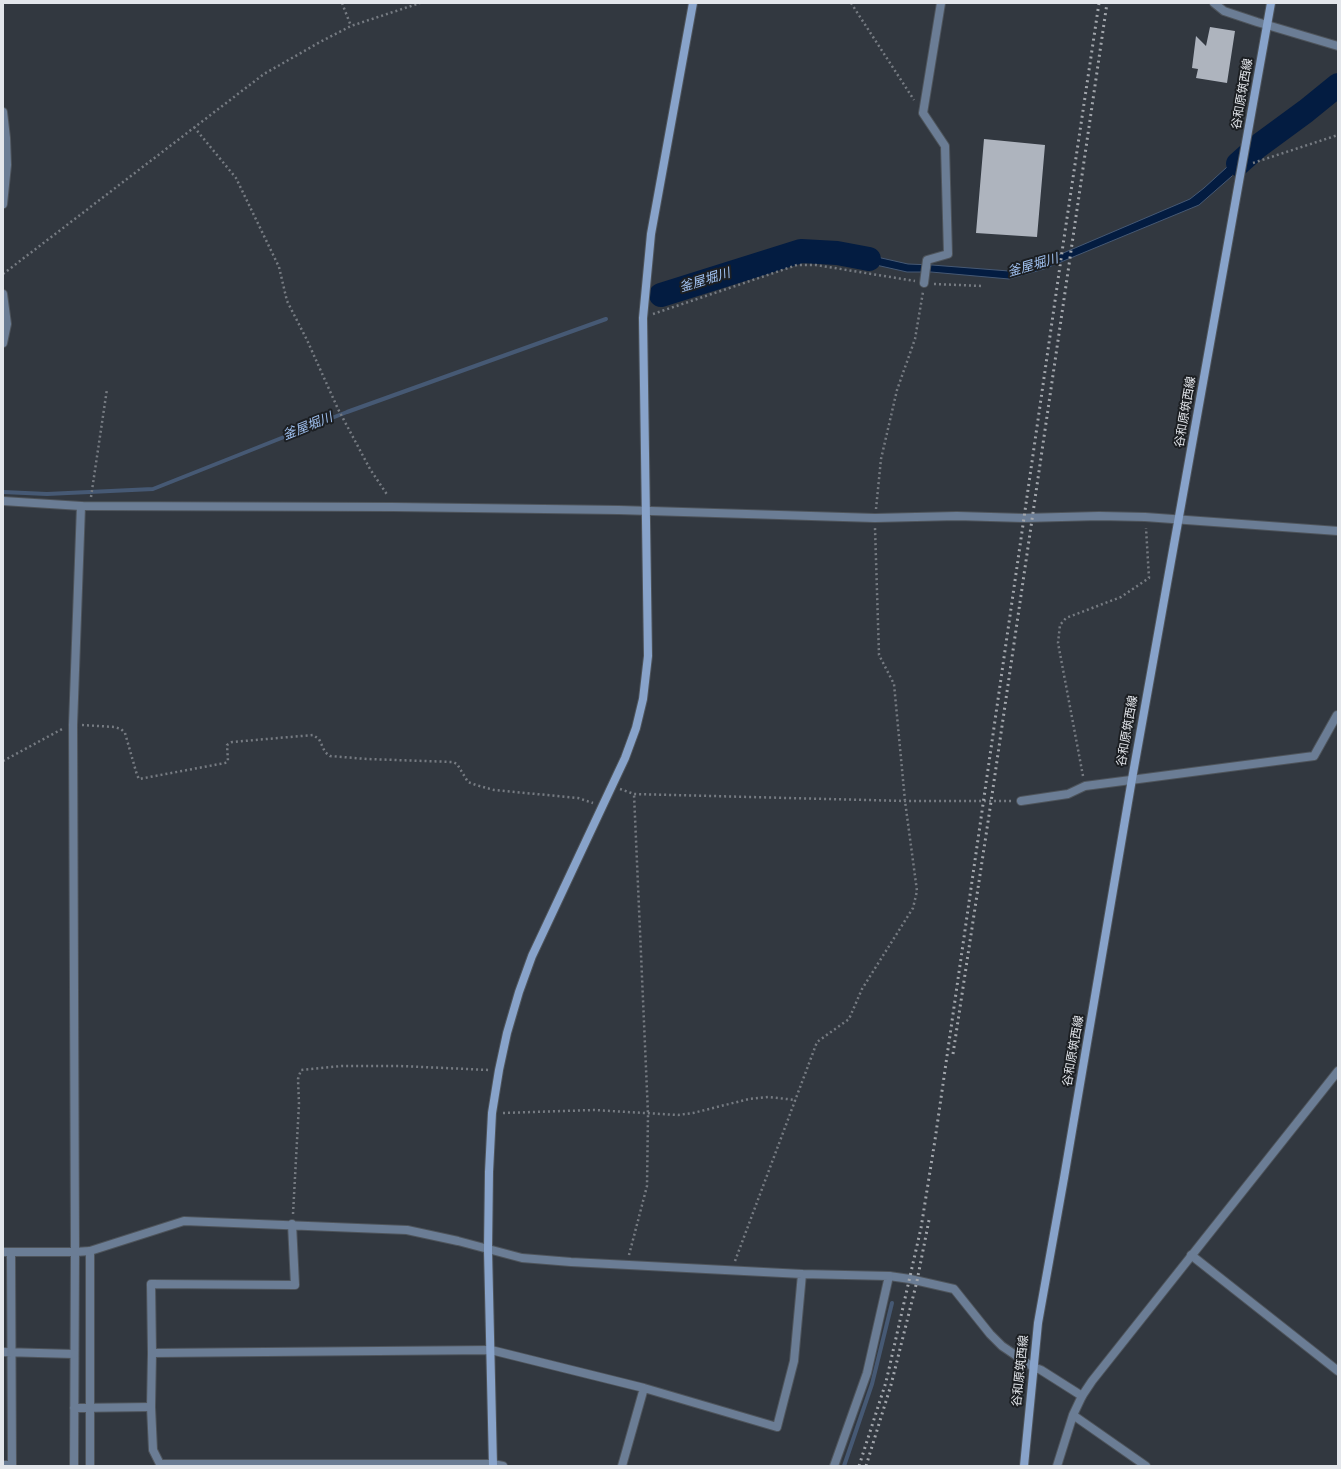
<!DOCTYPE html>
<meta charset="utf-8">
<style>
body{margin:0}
#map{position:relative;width:1341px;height:1469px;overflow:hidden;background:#323840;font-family:"Roboto Condensed",sans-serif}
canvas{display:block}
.frame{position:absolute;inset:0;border:4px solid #e3e6eb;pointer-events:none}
</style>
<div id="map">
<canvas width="1341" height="1469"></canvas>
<div class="frame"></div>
</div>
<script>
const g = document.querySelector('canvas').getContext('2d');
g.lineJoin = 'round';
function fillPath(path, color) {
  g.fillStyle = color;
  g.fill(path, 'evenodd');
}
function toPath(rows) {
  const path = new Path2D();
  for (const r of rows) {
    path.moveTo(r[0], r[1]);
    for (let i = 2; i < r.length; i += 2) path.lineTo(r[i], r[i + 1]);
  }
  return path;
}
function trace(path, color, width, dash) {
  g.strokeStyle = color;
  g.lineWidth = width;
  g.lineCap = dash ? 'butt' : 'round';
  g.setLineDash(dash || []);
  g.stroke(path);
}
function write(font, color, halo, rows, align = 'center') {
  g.font = font + ' "Roboto Condensed","Noto Sans JP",sans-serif';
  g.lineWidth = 4;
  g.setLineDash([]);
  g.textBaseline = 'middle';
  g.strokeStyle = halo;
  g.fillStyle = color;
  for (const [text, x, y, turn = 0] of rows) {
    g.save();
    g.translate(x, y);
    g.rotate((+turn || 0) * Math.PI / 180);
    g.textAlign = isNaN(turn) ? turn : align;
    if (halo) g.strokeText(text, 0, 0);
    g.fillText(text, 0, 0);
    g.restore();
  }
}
const water = toPath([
 [1260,137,1264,148,1199,205,1044,269,1009,279,931,272,907,272,836,256,837,248,908,264,932,265,1009,271,1042,262,1075,248,1190,199,1204,188,1260,137]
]);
const pier = toPath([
 [1253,140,1251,161,1232,178,1233,160]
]);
const stream = toPath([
 [3,492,47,494,153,489,347,412,606,319],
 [844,1466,872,1384,892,1303]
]);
const river = toPath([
 [1238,164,1257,147,1306,111,1338,85],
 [661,295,801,251,837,253,869,259]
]);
const building = toPath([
 [1210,27,1235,31,1227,83,1196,78,1198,69,1192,68,1196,36,1206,46],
 [984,139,1045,145,1037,237,976,233]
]);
const path = toPath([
 [342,3,351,26],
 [851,3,914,100],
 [194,127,236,178,279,267,287,301,307,340,338,409,370,469,388,496],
 [1253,163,1338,135],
 [3,274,264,74,320,42,351,26,420,3],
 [934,284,983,286],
 [653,314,797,265,816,265,915,281],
 [91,497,107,389],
 [876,509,881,459,897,390,915,339,923,292],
 [82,725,114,727,121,729,125,733,137,775,139,779,225,763,228,761,227,745,232,742,313,735,319,739,325,752,330,756,367,759,453,762,457,764,468,782,476,785,494,790,578,798,593,803],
 [3,761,64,728],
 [1083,776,1058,643,1060,625,1066,618,1121,597,1149,578,1146,528],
 [620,789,634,794,905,801,1012,801],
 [503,1113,594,1110,678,1115,693,1113,749,1099,768,1097,796,1100],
 [293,1214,299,1104,298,1079,301,1070,342,1066,400,1066,489,1070],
 [629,1255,647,1186,648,1114,634,794],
 [735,1261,817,1042,849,1019,862,989,913,908,917,891,905,801,894,684,879,655,875,528]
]);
const lane = toPath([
 [1191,1255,1338,1371],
 [889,1276,910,1279,954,1289,990,1334,1002,1346,1033,1367,1041,1370,1082,1396],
 [74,1408,151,1407],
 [74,1466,75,1252,73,725,81,506],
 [90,1466,90,1251]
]);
const street = toPath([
 [1214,3,1224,11,1257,22,1338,46],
 [3,112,6,138,7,165,3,204],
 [924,283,927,260,948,254,945,146,923,113,941,3],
 [3,294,7,324,3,343],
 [3,501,81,506,393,507,619,510,875,518,957,516,1024,518,1099,516,1145,517,1338,531],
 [1021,801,1068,794,1085,786,1314,756,1337,715,1338,715],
 [292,1224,295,1285,151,1284,152,1353,151,1407,153,1450,160,1464,493,1464,503,1466],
 [3,1252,75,1252,90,1251,184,1221,407,1230,458,1241,522,1258,571,1262,802,1274,889,1276,867,1373,834,1466],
 [11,1253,12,1466],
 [3,1352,74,1354],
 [152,1353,491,1350,644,1388,777,1427,794,1361,802,1274],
 [1073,1415,1146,1466],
 [3,1465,12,1465],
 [622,1466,644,1388],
 [1057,1466,1073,1415,1082,1396,1092,1381,1338,1071]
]);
const secondary = toPath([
 [493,1466,488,1250,489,1172,492,1113,499,1070,507,1033,519,992,532,956,625,758,636,728,643,699,648,656,643,318,651,234,693,3],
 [1024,1466,1038,1323,1064,1178,1132,779,1271,3]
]);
const rail = toPath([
 [953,1054,991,802,1107,3],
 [859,1466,886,1382,921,1228,935,1140,1063,245,1099,3],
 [866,1466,891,1385,917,1281,929,1220]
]);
const streetNames = [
 ["谷和原筑西線",1243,94,-80],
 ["谷和原筑西線",1186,412,-80],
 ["谷和原筑西線",1128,731,-80],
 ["谷和原筑西線",1074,1051,-80],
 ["谷和原筑西線",1021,1371,-84]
];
const waterNames = [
 ["釜屋堀川",1033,266,-16],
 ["釜屋堀川",705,281,-17],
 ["釜屋堀川",308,427,-22]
];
fillPath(water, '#031c41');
trace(water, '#465974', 1);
fillPath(pier, '#323840');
trace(stream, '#465974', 4);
trace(river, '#031c41', 24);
fillPath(building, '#aeb4be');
trace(lane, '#4e545b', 10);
trace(street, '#4e545b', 10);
trace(secondary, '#4e545b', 10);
trace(path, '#767b82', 2.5, [2, 3]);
trace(lane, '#6b7d95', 8);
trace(street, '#6b7d95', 8);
trace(secondary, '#88a3ca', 8);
trace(rail, '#a2a6ac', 3, [2, 4]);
write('12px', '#e3e6eb', '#1c1f23', streetNames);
write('italic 13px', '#a0c1f0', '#1c1f23', waterNames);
</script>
